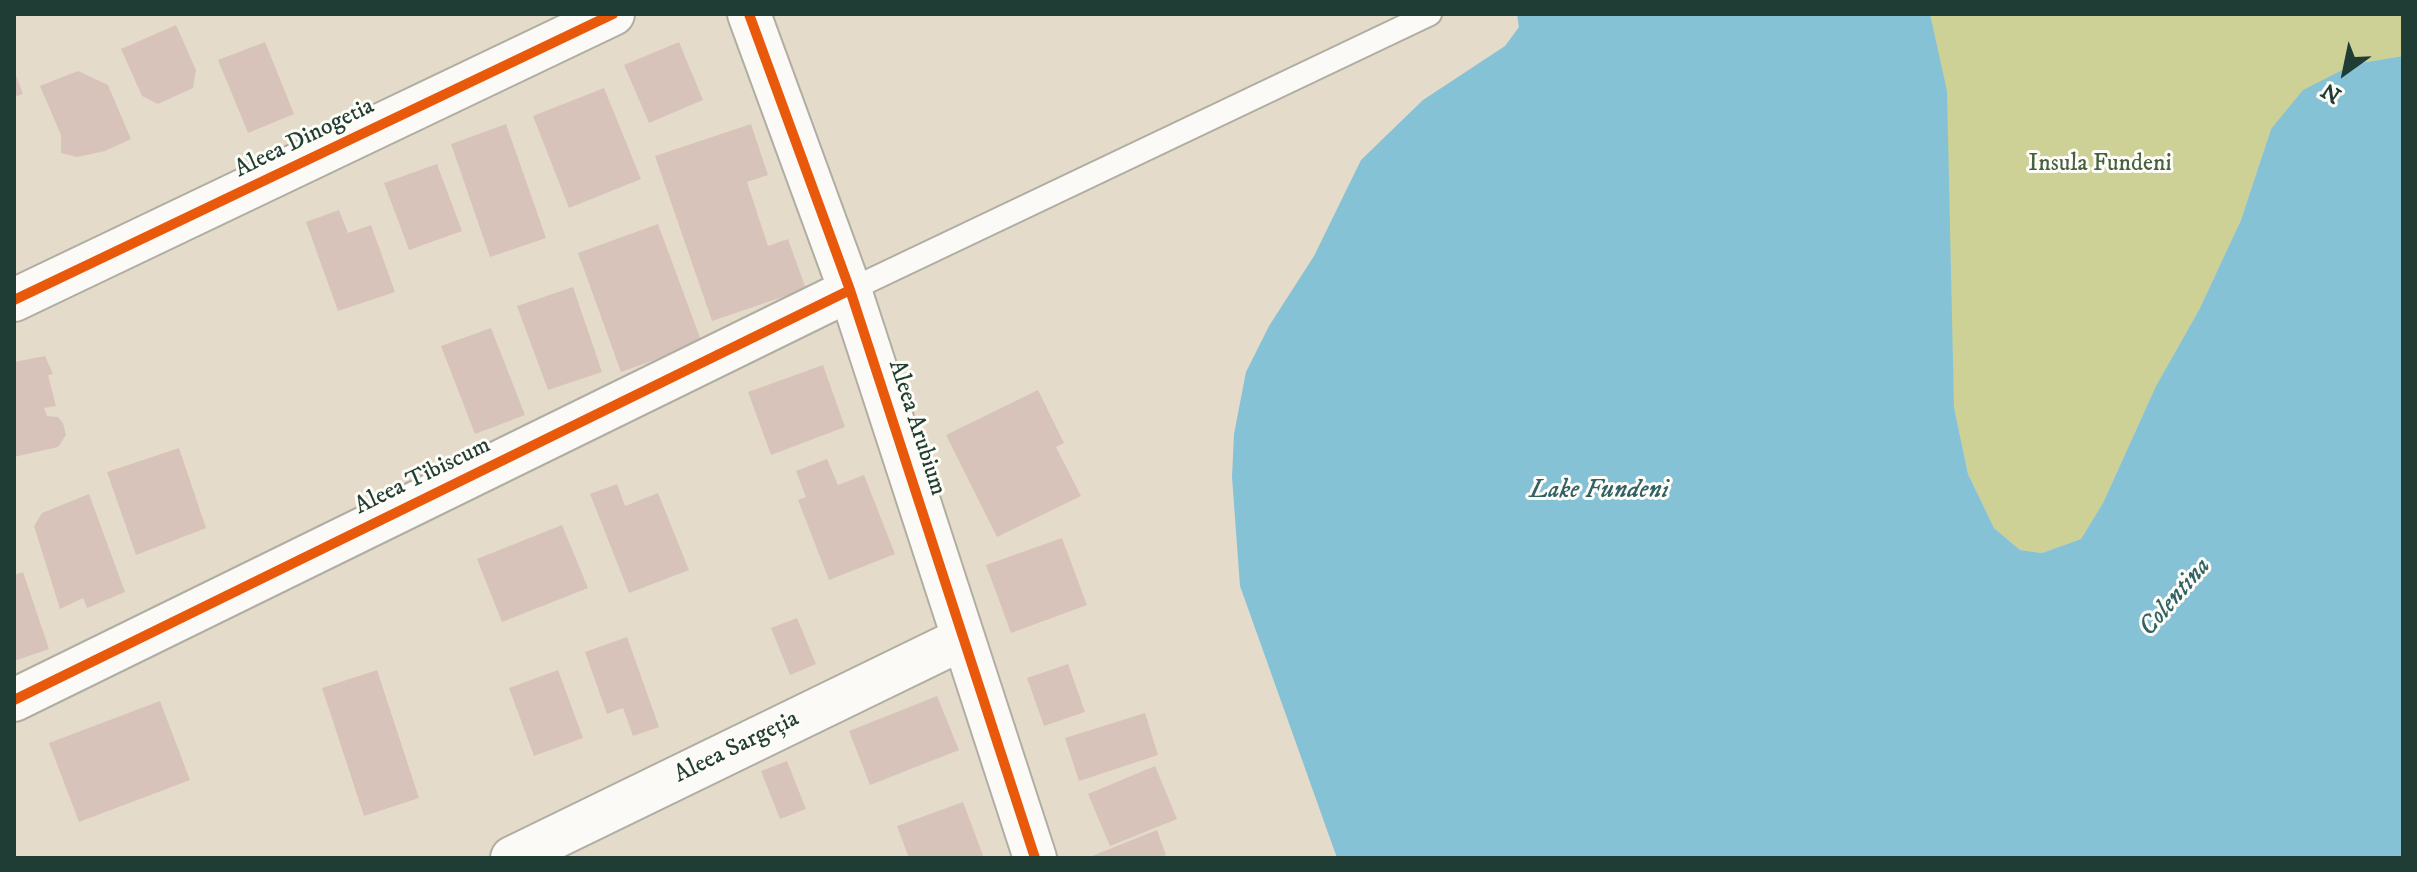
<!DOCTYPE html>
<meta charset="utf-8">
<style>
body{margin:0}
#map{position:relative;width:2417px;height:872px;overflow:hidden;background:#e5dbca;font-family:"IM FELL DW Pica",serif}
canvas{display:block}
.frame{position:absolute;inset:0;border:16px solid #1f3d34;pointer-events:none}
.north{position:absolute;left:2305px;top:32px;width:80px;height:80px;-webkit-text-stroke:6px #fdfcf7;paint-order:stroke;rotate:213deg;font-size:22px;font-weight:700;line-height:32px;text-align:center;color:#1f3d34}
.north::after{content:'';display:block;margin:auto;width:28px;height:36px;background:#1f3d34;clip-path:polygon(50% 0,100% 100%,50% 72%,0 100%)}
</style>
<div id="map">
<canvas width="2417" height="872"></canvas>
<div class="frame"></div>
<div class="north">N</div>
</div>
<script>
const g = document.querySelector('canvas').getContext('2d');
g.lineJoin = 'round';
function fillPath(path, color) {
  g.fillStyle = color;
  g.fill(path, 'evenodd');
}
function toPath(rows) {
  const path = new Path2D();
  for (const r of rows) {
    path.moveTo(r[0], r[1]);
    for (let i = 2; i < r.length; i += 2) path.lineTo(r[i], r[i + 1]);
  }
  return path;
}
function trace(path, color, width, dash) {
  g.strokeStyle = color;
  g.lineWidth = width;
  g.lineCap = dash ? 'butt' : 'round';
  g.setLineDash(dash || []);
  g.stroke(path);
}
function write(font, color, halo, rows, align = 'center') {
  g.font = font + ' "IM FELL DW Pica",serif';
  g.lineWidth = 6;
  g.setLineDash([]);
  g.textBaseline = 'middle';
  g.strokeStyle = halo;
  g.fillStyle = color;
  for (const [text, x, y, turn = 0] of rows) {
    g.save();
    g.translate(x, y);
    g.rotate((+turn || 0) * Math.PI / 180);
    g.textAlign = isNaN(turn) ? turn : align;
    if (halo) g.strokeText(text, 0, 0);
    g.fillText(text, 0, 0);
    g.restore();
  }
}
const green = toPath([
 [1930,14,2403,14,2403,56,2354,64,2271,129,2241,220,2199,310,2156,386,2103,503,2081,539,2042,553,2020,550,1994,528,1968,474,1954,407,1948,257]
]);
const water = toPath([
 [1517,14,1930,14,1947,91,1954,407,1968,474,1994,528,2020,550,2042,553,2081,539,2103,503,2156,386,2199,310,2241,220,2271,129,2303,90,2354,64,2403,56,2403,858,1337,858,1240,586,1232,477,1234,434,1246,372,1269,326,1314,256,1361,160,1423,100,1505,46,1519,27]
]);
const building = toPath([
 [176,25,196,70,193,88,158,104,142,96,121,49],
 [265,42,294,114,248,133,218,60],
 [679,42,703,100,649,123,624,65],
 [14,70,23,94,14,97],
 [78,71,108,85,131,139,105,151,77,157,61,153,61,135,40,86],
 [604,88,641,179,569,208,533,116],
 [506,124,546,238,490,257,451,144],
 [751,124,768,175,747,182,768,246,788,239,806,289,712,321,655,156],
 [437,164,462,231,409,250,384,183],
 [339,210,348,233,371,225,395,292,338,311,306,222],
 [658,224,702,343,621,372,578,253],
 [573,287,602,372,548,390,517,306],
 [491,328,525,415,475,434,441,346],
 [45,356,53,374,48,375,56,406,44,408,47,416,58,417,63,423,66,435,58,447,14,457,14,362],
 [823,365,845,427,771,455,748,392],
 [1038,390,1064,443,1056,447,1081,496,997,537,946,435],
 [179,448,206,528,136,555,107,472],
 [827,459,838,485,864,475,895,554,829,580,798,500,806,497,796,471],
 [617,484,625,506,658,493,689,570,629,593,590,494],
 [89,494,125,592,87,608,83,598,60,609,34,526,42,513],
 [562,525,588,588,502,622,477,559],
 [1062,538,1087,605,1011,633,986,565],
 [23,572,49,649,14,661,14,575],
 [797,618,816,664,790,675,771,628],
 [627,637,659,727,633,736,623,708,607,714,585,652],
 [1068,664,1085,712,1044,726,1027,678],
 [377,670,419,798,364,816,322,688],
 [558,670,583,738,534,756,509,688],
 [937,696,959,750,870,785,849,731],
 [160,701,190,780,79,822,49,743],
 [1145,713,1158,755,1079,781,1065,738],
 [787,761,806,809,780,819,761,771],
 [1155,766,1177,819,1110,846,1088,794],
 [963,802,984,858,909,858,897,826],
 [1157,830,1166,855,1157,858,1087,858]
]);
const service = toPath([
 [850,290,1430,14]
]);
const minor = toPath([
 [749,14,850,290,1035,858],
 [14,300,613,14],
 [14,700,850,290],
 [512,858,962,639]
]);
const cycleway = toPath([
 [749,14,850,290,1035,858],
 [14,300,613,14],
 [14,700,850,290]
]);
const streetNames = [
 ["Aleea Dinogetia",305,139,-26],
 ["Aleea Arubium",916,428,72],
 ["Aleea Tibiscum",423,477,-26],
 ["Aleea Sargeția",737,748,-26]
];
const parkNames = [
 ["Insula Fundeni",2100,165]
];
const waterNames = [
 ["Lake Fundeni",1599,492],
 ["Colentina",2176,598,-49]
];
fillPath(green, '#ced195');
fillPath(water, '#86c2d6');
fillPath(building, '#d8c3bb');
trace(service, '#b0ada2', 26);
trace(minor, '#b0ada2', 46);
trace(service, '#fbfaf7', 22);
trace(minor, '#fbfaf7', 42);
trace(cycleway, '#e8590c', 10);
write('24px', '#1f3d34', '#fdfcf7', streetNames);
write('24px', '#466041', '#fdfcf7', parkNames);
write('italic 26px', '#326266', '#fdfcf7', waterNames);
</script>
